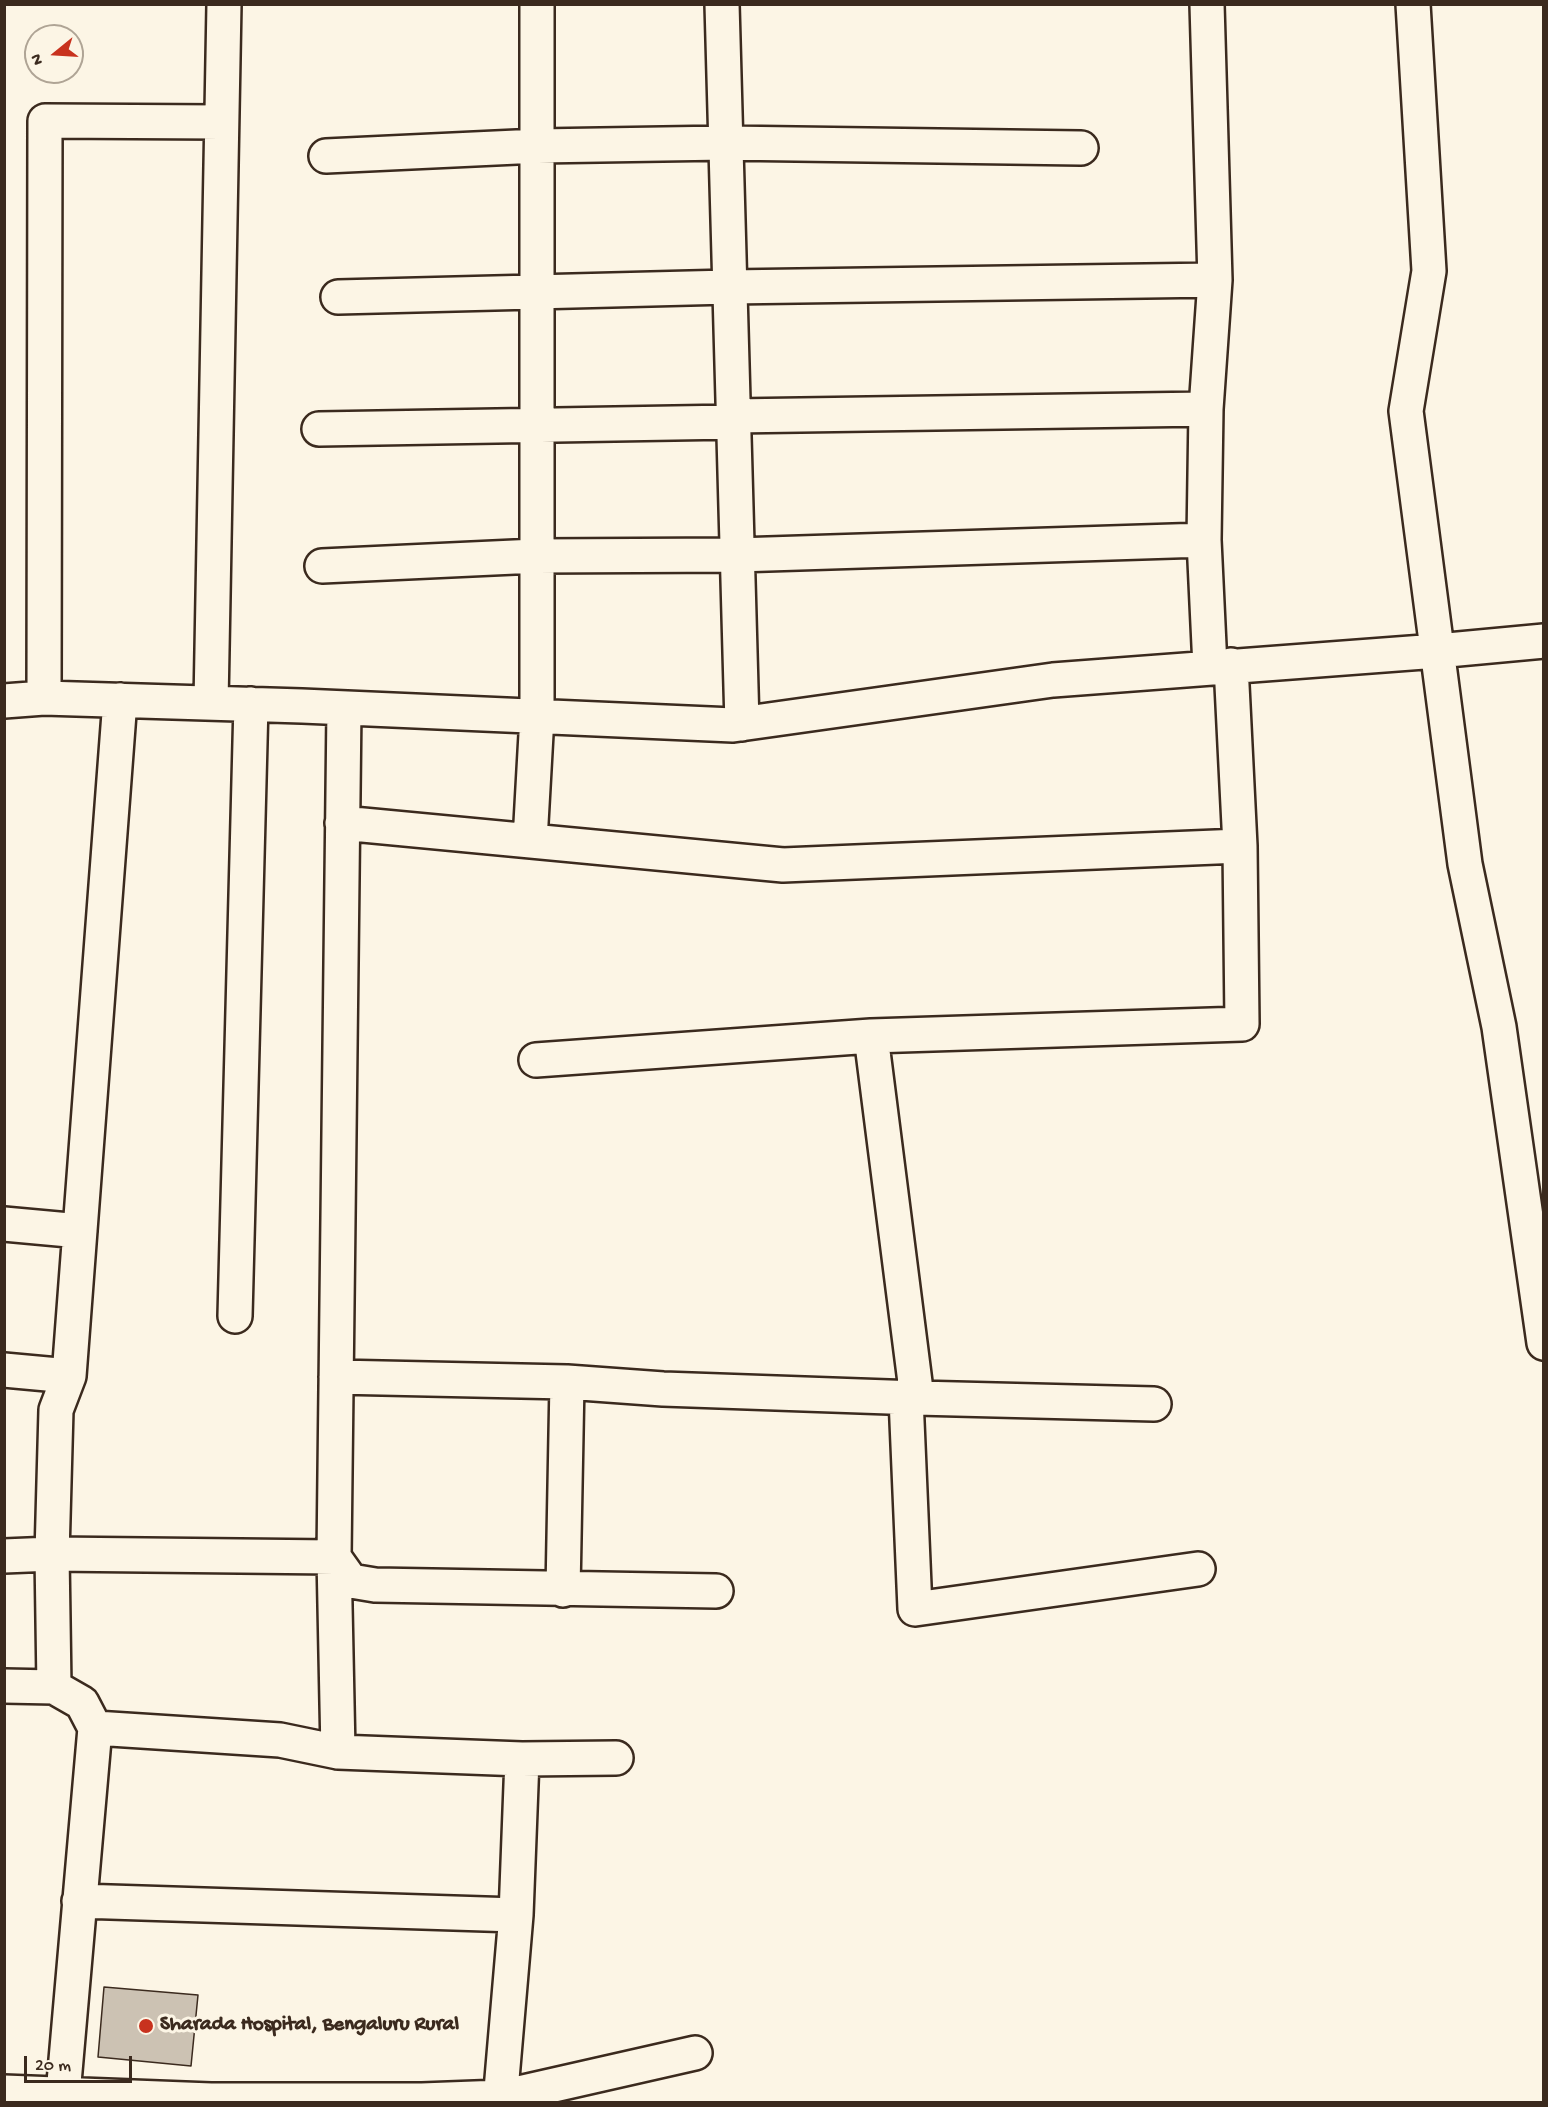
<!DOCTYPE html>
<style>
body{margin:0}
#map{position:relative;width:1548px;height:2107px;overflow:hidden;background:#fcf5e5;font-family:"Gochi Hand",sans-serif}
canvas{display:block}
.frame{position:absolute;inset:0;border:6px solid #3b2a1e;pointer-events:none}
.north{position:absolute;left:24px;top:24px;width:60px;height:60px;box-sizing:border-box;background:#fcf5e5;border:2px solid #afa495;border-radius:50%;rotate:252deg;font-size:16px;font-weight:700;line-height:24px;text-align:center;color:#3b2a1e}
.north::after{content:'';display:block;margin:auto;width:21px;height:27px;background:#c8321e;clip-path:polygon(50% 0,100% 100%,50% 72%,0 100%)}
.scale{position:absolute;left:24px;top:2056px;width:108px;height:27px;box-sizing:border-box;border:3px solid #3b2a1e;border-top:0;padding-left:8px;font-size:18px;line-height:21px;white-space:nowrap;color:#3b2a1e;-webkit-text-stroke:4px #fcf5e5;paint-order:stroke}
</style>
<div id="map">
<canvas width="1548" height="2107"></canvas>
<div class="frame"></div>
<div class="north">N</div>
<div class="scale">20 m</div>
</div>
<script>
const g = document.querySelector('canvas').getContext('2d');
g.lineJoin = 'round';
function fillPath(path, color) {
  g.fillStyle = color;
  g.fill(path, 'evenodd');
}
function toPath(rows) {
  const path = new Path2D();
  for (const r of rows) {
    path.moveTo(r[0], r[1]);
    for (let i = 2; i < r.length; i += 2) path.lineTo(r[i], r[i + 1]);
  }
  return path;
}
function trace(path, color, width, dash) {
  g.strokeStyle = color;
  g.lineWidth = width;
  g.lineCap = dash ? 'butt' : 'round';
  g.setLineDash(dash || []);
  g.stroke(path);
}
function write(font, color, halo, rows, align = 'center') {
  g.font = font + ' "Gochi Hand",sans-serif';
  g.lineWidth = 6;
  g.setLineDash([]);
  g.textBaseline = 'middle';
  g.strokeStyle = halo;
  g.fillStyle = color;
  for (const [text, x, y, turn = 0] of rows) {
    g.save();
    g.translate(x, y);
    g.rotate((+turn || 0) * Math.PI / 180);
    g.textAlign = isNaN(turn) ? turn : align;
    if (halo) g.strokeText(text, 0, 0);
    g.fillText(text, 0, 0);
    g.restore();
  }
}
const building = toPath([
 [104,1987,198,1995,191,2066,98,2057,104,1987]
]);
const minor = toPath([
 [722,4,742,724],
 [1207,4,1215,280,1206,409,1204,540,1210,667],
 [1413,4,1429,271,1406,411,1465,864,1499,1027,1544,1343],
 [221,122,45,121,44,698,302,706,733,725,1053,680,1437,651,1544,641],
 [326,156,538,146,725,143,1081,148],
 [338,297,729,287,1215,280],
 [733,416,1206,409],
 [319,429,733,422],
 [322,566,536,556,737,555,1204,540],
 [4,701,44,698],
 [211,703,224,4],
 [342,823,783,865,1240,846],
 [530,841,537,716,537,4],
 [536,1060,871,1036,1242,1024,1240,846,1231,665],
 [4,1224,80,1231],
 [235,1316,251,704],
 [4,1370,69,1376,120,700],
 [336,1377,567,1382],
 [906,1398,915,1609,1198,1569],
 [917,1398,1154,1404],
 [4,1556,52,1554,334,1557,351,1581,375,1585,716,1591],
 [563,1590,567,1382,663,1389,917,1398,871,1036],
 [4,1686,54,1687,52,1554,56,1410,69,1376],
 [54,1687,82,1703,95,1728,280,1740,338,1752,522,1759,616,1758],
 [338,1752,334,1557,344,708],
 [79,1901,516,1915],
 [4,2092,211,2100,422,2100,501,2097,695,2053],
 [63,2094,95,1728],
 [500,2102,516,1915,522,1759]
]);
const markers = [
 [146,2026,8,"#c8321e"]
];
const poiNames = [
 ["Sharada Hospital, Bengaluru Rural",160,2026]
];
fillPath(building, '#ccc2b3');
trace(building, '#3b2a1e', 1.5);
trace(minor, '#3b2a1e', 38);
trace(minor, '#fcf5e5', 33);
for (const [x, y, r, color] of markers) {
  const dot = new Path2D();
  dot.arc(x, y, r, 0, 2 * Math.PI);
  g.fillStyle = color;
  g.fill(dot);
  trace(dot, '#fcf5e5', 2);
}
write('bold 21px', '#3b2a1e', '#fcf5e5', poiNames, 'left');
</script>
